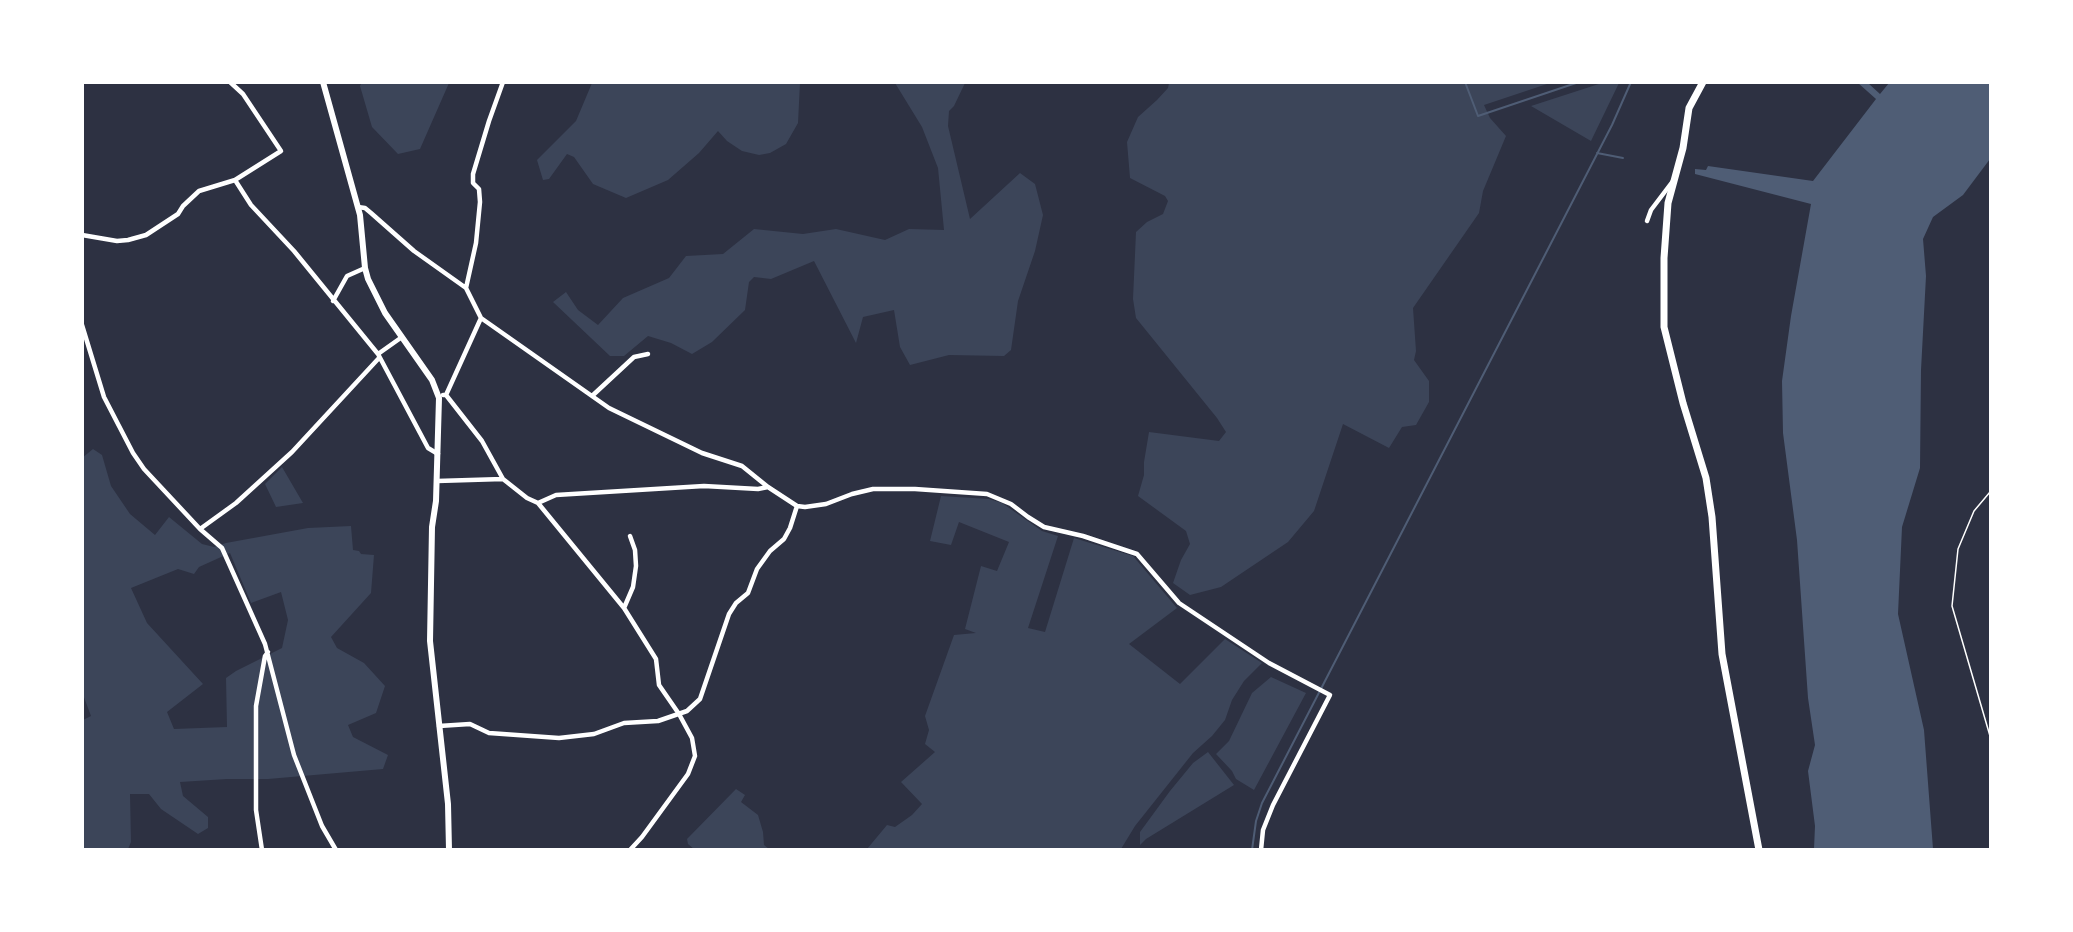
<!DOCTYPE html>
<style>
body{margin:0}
#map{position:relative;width:2073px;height:932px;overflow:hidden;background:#2d3142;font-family:"Noto Sans",sans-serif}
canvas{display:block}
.frame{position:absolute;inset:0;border:84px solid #fff;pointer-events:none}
</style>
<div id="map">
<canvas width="2073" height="932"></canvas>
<div class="frame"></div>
</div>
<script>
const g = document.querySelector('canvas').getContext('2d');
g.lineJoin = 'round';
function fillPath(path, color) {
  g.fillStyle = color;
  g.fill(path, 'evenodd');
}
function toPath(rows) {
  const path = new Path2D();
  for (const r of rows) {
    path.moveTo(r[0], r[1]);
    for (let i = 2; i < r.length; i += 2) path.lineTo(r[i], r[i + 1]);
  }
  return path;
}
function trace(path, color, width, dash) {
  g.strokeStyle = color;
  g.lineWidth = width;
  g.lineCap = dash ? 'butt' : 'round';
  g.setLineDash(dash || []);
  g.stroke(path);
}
const green = toPath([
 [362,82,449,83,420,149,398,154,372,127,360,86],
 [1605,82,1619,83,1591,141,1531,106],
 [800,83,798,123,786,144,770,153,759,155,742,151,727,141,718,131,699,153,668,180,626,198,593,184,574,157,567,154,549,179,543,180,537,160,576,121,592,83],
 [895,83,965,83,954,106,949,111,948,126,970,219,1020,173,1035,184,1043,215,1035,251,1018,301,1011,350,1004,356,949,355,910,365,900,347,894,310,863,317,856,343,814,261,771,279,754,277,749,282,745,310,712,342,692,354,671,343,648,336,624,356,610,356,553,302,566,292,578,310,598,325,623,298,669,278,686,256,723,254,754,229,803,234,836,229,885,240,909,229,944,230,938,168,922,127],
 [1169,83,1550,83,1484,105,1490,118,1506,136,1483,191,1479,213,1413,308,1416,351,1414,360,1429,381,1429,402,1416,425,1402,427,1389,448,1343,424,1314,511,1288,542,1221,587,1190,595,1173,583,1181,560,1190,544,1186,531,1138,496,1144,475,1144,462,1149,432,1219,441,1226,432,1217,418,1136,318,1133,299,1136,232,1147,222,1163,214,1168,201,1165,196,1130,178,1127,142,1138,117,1157,100,1168,88],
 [93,449,102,455,111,486,130,514,155,535,169,517,202,544,214,547,226,543,308,528,351,526,353,550,359,551,361,554,374,555,371,593,331,637,337,648,364,663,385,686,376,713,348,725,353,737,388,755,383,769,268,779,227,779,180,782,183,796,208,817,208,828,198,834,161,809,149,794,130,794,131,842,128,849,83,849,83,720,91,716,82,692,82,458],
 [230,553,251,603,281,592,288,620,282,648,236,671,226,678,227,727,174,729,167,712,203,684,147,623,131,588,178,569,194,574,199,567],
 [282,467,303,503,276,507,265,484],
 [941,496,989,499,1002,503,1042,531,1058,536,1028,628,1045,632,1074,538,1133,556,1177,608,1129,644,1180,684,1225,639,1262,663,1244,681,1232,700,1225,720,1212,736,1193,753,1135,826,1121,849,867,849,887,825,895,827,912,815,922,804,901,782,935,752,925,744,929,730,925,716,954,635,976,633,965,629,981,566,997,571,1009,542,959,522,951,545,930,541],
 [1271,677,1306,693,1254,790,1236,779,1232,771,1216,754,1229,741,1252,693],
 [1208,752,1234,785,1146,839,1140,845,1140,832,1170,791,1193,763],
 [736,789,745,795,741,802,758,815,763,832,764,845,769,849,694,849,688,844,687,839]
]);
const water = toPath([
 [1858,83,1868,83,1880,94,1889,83,1990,83,1990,159,1963,195,1933,217,1923,239,1926,276,1921,370,1920,468,1902,527,1898,614,1924,730,1933,849,1814,849,1815,826,1808,771,1815,745,1808,698,1797,540,1783,433,1782,381,1791,316,1811,204,1695,174,1695,169,1706,170,1708,166,1813,181,1876,99]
]);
const stream = toPath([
 [1465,82,1478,116,1579,82],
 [1597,153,1623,158],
 [1252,850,1256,821,1262,803,1612,125,1631,82]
]);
const path = toPath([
 [1990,492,1974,511,1958,549,1952,606,1990,736]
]);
const minor = toPath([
 [235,180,251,205,294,251,378,354,428,448,438,454],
 [358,207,365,208,371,213,414,251,466,288,481,318,609,408,702,453,742,466,768,487,797,506,805,507,826,504,852,494,873,489,915,489,987,494,1011,504,1028,517,1044,527,1083,536,1137,554,1179,603,1269,663,1330,695,1273,805,1263,830,1261,850],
 [1647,221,1651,210,1673,181],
 [82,235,117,241,128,240,146,235,178,214,183,206,199,191,235,180,281,151,243,94,230,82],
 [466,288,476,243,480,202,479,189,473,183,473,174,489,121,503,82],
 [333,301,347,276,365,268],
 [82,325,104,397,133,453,144,469,200,529,222,548,265,644,294,755,322,826,336,850],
 [378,354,402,337],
 [443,395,446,395,481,318],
 [446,395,482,441,503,479,527,498,538,503,624,608,656,659,659,685,679,714,692,738,695,756,688,774,642,837,630,850],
 [592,396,634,357,648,354],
 [437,481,503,479],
 [538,503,556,495,704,486,758,489,768,487],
 [200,529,236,503,292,452,379,358],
 [624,608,633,587,636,566,635,550,630,536],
 [439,726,470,724,489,733,559,738,594,734,624,723,658,721,687,711,700,699,729,614,736,603,748,593,757,569,770,551,784,539,790,528,797,506],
 [262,850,256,810,256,706,265,656,268,652]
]);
const tertiary = toPath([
 [323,82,360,215,365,268,368,279,385,313,432,380,439,398,436,501,432,527,430,641,448,804,449,850]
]);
const secondary = toPath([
 [1703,82,1689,108,1683,148,1668,203,1664,258,1664,327,1683,403,1706,478,1712,517,1722,654,1759,850]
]);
fillPath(green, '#3c4559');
fillPath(water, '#4f5d75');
trace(stream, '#4f5d75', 2);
trace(path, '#fff', 1.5);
trace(minor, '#fff', 4.5);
trace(tertiary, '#fff', 6);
trace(secondary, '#fff', 7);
</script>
